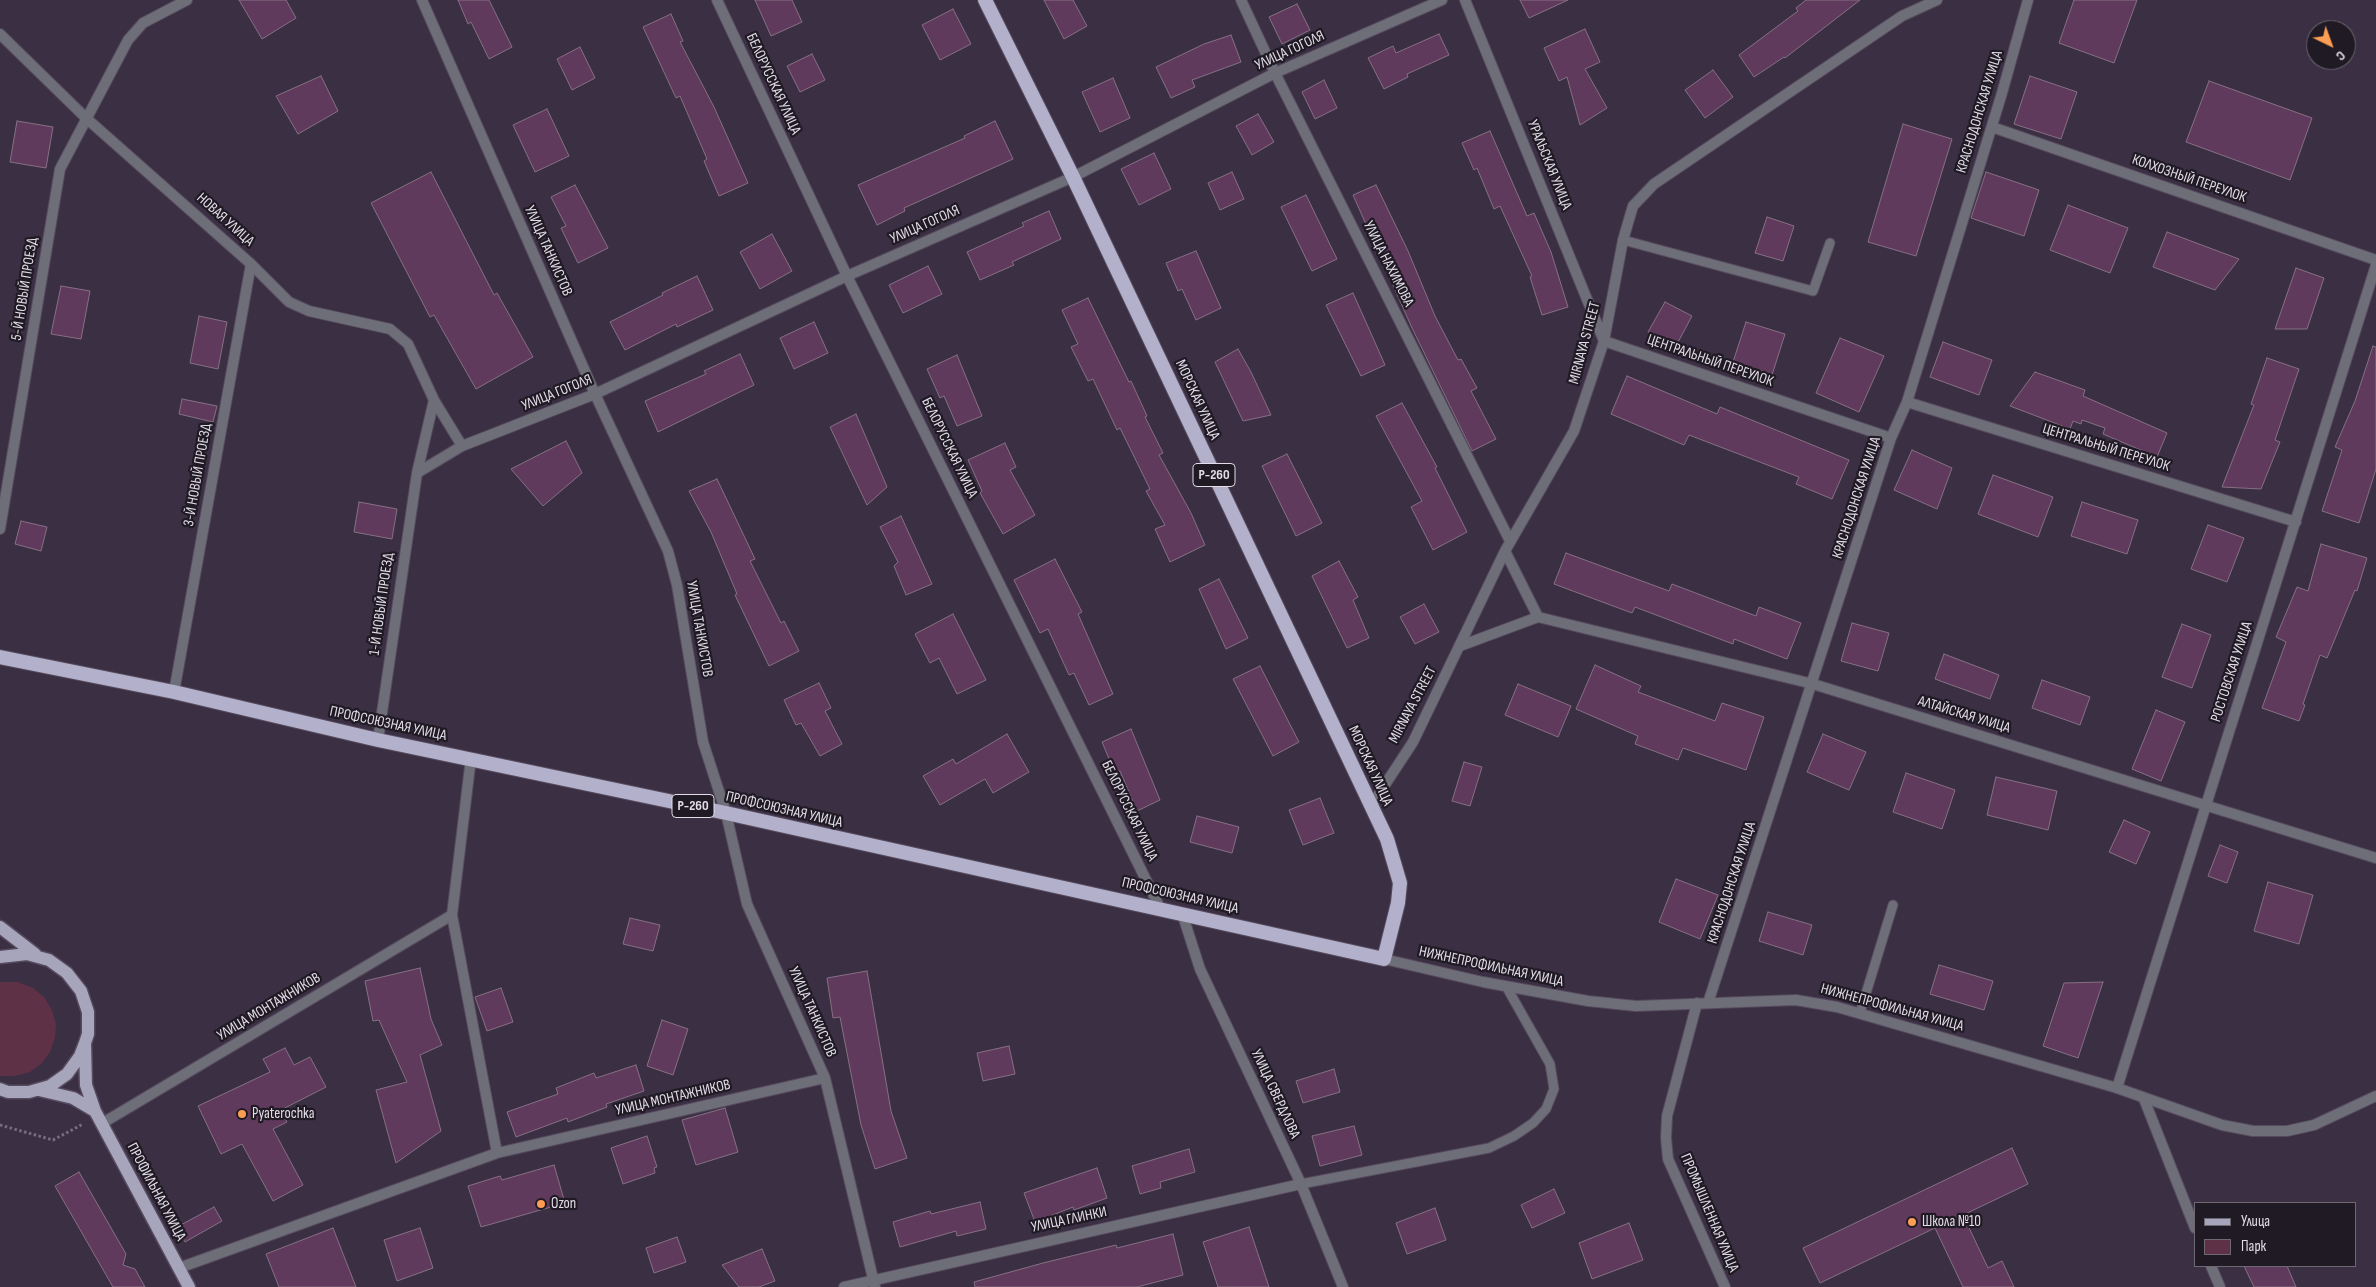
<!DOCTYPE html>
<meta charset="utf-8">
<style>
body{margin:0}
#map{position:relative;width:2376px;height:1287px;overflow:hidden;background:#3b2f44;font-family:"Sofia Sans Condensed",sans-serif}
canvas{display:block}
.legend{position:absolute;left:2194px;top:1202px;width:162px;height:65px;box-sizing:border-box;background:#1f1a23;border:1px solid #6d6872;margin:0;padding:6px 9px;list-style:none;font-size:15px;color:#e3dce9}
.legend li{display:flex;align-items:center;gap:10px;height:25px}
.legend b{width:25px;border:1px solid #6d6872}
.north{position:absolute;left:2306px;top:20px;width:50px;height:50px;box-sizing:border-box;background:#1f1a23;border:1px solid #6d6872;border-radius:50%;rotate:138deg;font-size:14px;font-weight:700;line-height:20px;text-align:center;color:#e3dce9}
.north::after{content:'';display:block;margin:auto;width:18px;height:22px;background:#fc9d54;clip-path:polygon(50% 0,100% 100%,50% 72%,0 100%)}
</style>
<div id="map">
<canvas width="2376" height="1287"></canvas>
<ul class="legend">
<li><b style="height:6px;background:#a7a5bc"></b>Улица</li>
<li><b style="height:14px;background:#5f3146"></b>Парк</li>
</ul>
<div class="north">С</div>
</div>
<script>
const g = document.querySelector('canvas').getContext('2d');
g.lineJoin = 'round';
function fillPath(path, color) {
  g.fillStyle = color;
  g.fill(path, 'evenodd');
}
function toPath(rows) {
  const path = new Path2D();
  for (const r of rows) {
    path.moveTo(r[0], r[1]);
    for (let i = 2; i < r.length; i += 2) path.lineTo(r[i], r[i + 1]);
  }
  return path;
}
function trace(path, color, width, dash) {
  g.strokeStyle = color;
  g.lineWidth = width;
  g.lineCap = dash ? 'butt' : 'round';
  g.setLineDash(dash || []);
  g.stroke(path);
}
function write(font, color, halo, rows, align = 'center') {
  g.font = font + ' "Sofia Sans Condensed",sans-serif';
  g.lineWidth = 4.5;
  g.setLineDash([]);
  g.textBaseline = 'middle';
  g.strokeStyle = halo;
  g.fillStyle = color;
  for (const [text, x, y, turn = 0] of rows) {
    g.save();
    g.translate(x, y);
    g.rotate((+turn || 0) * Math.PI / 180);
    g.textAlign = isNaN(turn) ? turn : align;
    if (halo) g.strokeText(text, 0, 0);
    g.fillText(text, 0, 0);
    g.restore();
  }
}
const green = toPath([
 [0,982,18,982,33,988,44,997,52,1010,56,1024,55,1038,50,1052,42,1063,30,1072,14,1076,0,1076]
]);
const building = toPath([
 [239,0,286,0,296,18,262,39,239,0],
 [458,0,489,0,512,47,489,59,471,22,468,24,458,0],
 [755,0,792,0,802,22,771,36,755,0],
 [1044,0,1073,0,1087,26,1064,39,1044,0],
 [1520,0,1568,0,1529,18,1520,0],
 [1806,0,1860,0,1785,58,1784,57,1754,77,1739,55,1798,11,1796,8,1806,0],
 [2074,0,2137,0,2114,63,2059,43,2074,0],
 [1297,4,1310,30,1282,44,1269,17,1297,4],
 [953,9,971,44,940,60,922,25,953,9],
 [671,14,683,41,680,42,714,107,748,183,719,196,704,161,707,159,680,96,676,98,643,27,671,14],
 [1585,29,1600,62,1585,69,1607,108,1580,125,1567,77,1559,81,1544,48,1585,29],
 [1439,34,1449,55,1407,74,1408,77,1384,89,1368,58,1393,46,1396,53,1439,34],
 [1231,35,1241,62,1192,80,1195,87,1171,98,1156,67,1204,44,1231,35],
 [580,47,595,78,572,90,557,59,580,47],
 [812,54,825,80,800,92,787,66,812,54],
 [1713,70,1733,97,1705,118,1685,90,1713,70],
 [321,76,338,111,298,134,276,96,321,76],
 [2030,76,2077,92,2061,139,2014,124,2030,76],
 [1113,78,1130,118,1100,132,1082,92,1113,78],
 [1324,80,1337,108,1315,119,1302,92,1324,80],
 [2209,81,2312,118,2290,180,2186,142,2209,81],
 [547,109,569,156,535,172,513,125,547,109],
 [1258,114,1274,142,1252,155,1236,126,1258,114],
 [17,121,53,127,46,168,10,162,17,121],
 [995,121,1013,159,904,208,905,211,877,225,858,185,965,138,964,136,995,121],
 [1903,124,1952,139,1916,256,1868,242,1903,124],
 [1490,131,1527,216,1534,213,1551,252,1568,307,1542,315,1530,277,1532,276,1500,206,1494,209,1477,168,1474,170,1462,143,1490,131],
 [1154,153,1171,189,1139,205,1121,169,1154,153],
 [431,172,494,295,497,293,533,357,476,389,434,315,430,317,371,203,431,172],
 [1232,172,1244,199,1220,210,1208,183,1232,172],
 [1986,172,2039,190,2024,236,1971,218,1986,172],
 [575,185,608,248,578,263,561,228,566,226,551,197,575,185],
 [1376,185,1408,251,1435,316,1458,360,1461,359,1477,388,1471,391,1496,439,1472,451,1412,328,1353,195,1376,185],
 [1306,195,1337,259,1312,271,1281,207,1306,195],
 [2068,205,2128,228,2110,273,2050,250,2068,205],
 [1049,211,1061,239,1012,262,1014,265,980,280,967,252,1024,226,1022,223,1049,211],
 [1767,217,1794,226,1783,261,1755,253,1767,217],
 [2167,232,2239,259,2215,290,2153,267,2167,232],
 [772,234,792,271,760,289,740,252,772,234],
 [1196,251,1221,308,1196,320,1182,289,1178,291,1166,263,1196,251],
 [928,266,942,294,903,313,889,285,928,266],
 [2296,268,2324,278,2307,329,2275,329,2296,268],
 [697,276,713,310,677,327,676,324,625,350,610,322,663,295,662,293,697,276],
 [61,286,90,291,81,339,51,334,61,286],
 [1353,293,1385,365,1361,376,1326,305,1353,293],
 [1088,298,1129,382,1131,381,1147,416,1145,417,1163,453,1159,455,1191,513,1205,545,1170,562,1155,529,1165,525,1146,491,1150,489,1120,428,1117,430,1093,379,1088,381,1071,347,1078,344,1062,310,1088,298],
 [1665,302,1692,316,1676,346,1648,332,1665,302],
 [199,316,227,322,218,369,190,363,199,316],
 [814,322,828,353,794,369,780,338,814,322],
 [1746,322,1785,334,1772,375,1733,362,1746,322],
 [1840,338,1884,356,1859,412,1816,393,1840,338],
 [1943,342,1992,360,1979,395,1930,377,1943,342],
 [2373,346,2376,347,2376,469,2359,523,2322,511,2342,450,2335,447,2355,401,2373,346],
 [1238,349,1251,372,1271,415,1243,421,1215,362,1238,349],
 [740,354,754,385,658,432,645,401,706,374,704,371,740,354],
 [957,355,982,416,957,426,944,396,940,398,927,369,957,355],
 [2267,358,2299,369,2275,440,2280,442,2261,489,2222,487,2254,405,2251,404,2267,358],
 [2035,372,2085,390,2083,396,2167,433,2157,457,2103,434,2105,428,2082,420,2081,424,2073,421,2070,429,2010,406,2035,372],
 [1627,376,1717,414,1720,407,1849,460,1832,499,1796,484,1799,477,1689,435,1684,445,1611,414,1627,376],
 [182,399,217,406,213,422,179,414,182,399],
 [1402,403,1437,467,1435,468,1467,532,1433,550,1411,507,1422,501,1376,416,1402,403],
 [856,414,887,487,867,505,830,427,856,414],
 [566,441,582,473,543,506,511,469,566,441],
 [1005,443,1016,467,1010,470,1035,515,1003,534,980,493,982,491,968,460,1005,443],
 [1912,450,1952,468,1937,509,1894,490,1912,450],
 [1287,454,1322,523,1296,536,1262,466,1287,454],
 [1993,475,2053,497,2038,537,1978,514,1993,475],
 [717,479,755,559,750,561,781,623,784,621,799,651,769,666,735,595,737,594,711,532,689,491,717,479],
 [359,502,397,509,392,539,354,532,359,502],
 [2082,502,2138,520,2127,554,2071,536,2082,502],
 [901,516,932,584,906,595,894,566,898,562,880,527,901,516],
 [21,521,47,527,41,551,15,544,21,521],
 [2208,525,2244,538,2227,582,2191,569,2208,525],
 [2321,544,2367,558,2357,591,2355,590,2327,658,2320,655,2303,704,2305,705,2299,721,2262,708,2286,642,2276,637,2297,587,2308,591,2321,544],
 [1566,553,1669,591,1672,584,1756,616,1759,607,1801,623,1787,659,1734,639,1733,644,1635,607,1632,613,1554,584,1566,553],
 [1055,559,1082,612,1078,614,1113,694,1089,705,1074,673,1069,675,1048,629,1040,633,1014,580,1055,559],
 [1339,561,1358,597,1353,600,1369,638,1347,648,1312,576,1339,561],
 [1219,579,1248,638,1226,649,1199,589,1219,579],
 [1424,604,1439,632,1415,644,1400,617,1424,604],
 [953,614,986,680,957,694,939,658,930,663,915,634,953,614],
 [1852,623,1889,633,1878,671,1841,661,1852,623],
 [2182,624,2211,635,2192,688,2162,677,2182,624],
 [1944,654,1999,675,1990,699,1935,679,1944,654],
 [1595,665,1641,686,1638,692,1715,721,1722,703,1764,717,1746,770,1683,748,1678,760,1635,744,1638,736,1576,709,1595,665],
 [1260,666,1299,742,1273,756,1233,679,1260,666],
 [2042,680,2090,697,2080,725,2032,708,2042,680],
 [819,683,831,708,825,711,842,744,820,756,801,723,796,725,784,700,819,683],
 [1518,684,1571,706,1558,737,1505,715,1518,684],
 [2156,710,2185,722,2161,781,2132,769,2156,710],
 [1131,729,1160,800,1137,811,1120,771,1115,773,1102,742,1131,729],
 [1007,734,1029,772,993,793,985,779,940,805,923,776,953,759,956,764,1007,734],
 [1823,734,1866,752,1849,790,1807,772,1823,734],
 [1464,762,1482,767,1470,806,1452,801,1464,762],
 [1906,773,1955,790,1942,829,1893,812,1906,773],
 [1996,777,2057,791,2048,830,1987,815,1996,777],
 [1320,798,1334,833,1303,845,1289,810,1320,798],
 [1197,816,1239,827,1232,853,1190,842,1197,816],
 [2124,820,2150,832,2136,864,2109,852,2124,820],
 [2220,845,2238,852,2227,883,2208,876,2220,845],
 [1676,879,1718,895,1700,939,1659,922,1676,879],
 [2268,882,2313,895,2299,944,2254,931,2268,882],
 [1768,912,1812,925,1803,955,1759,941,1768,912],
 [630,918,660,925,653,951,623,944,630,918],
 [1939,965,1993,981,1984,1010,1930,994,1939,965],
 [420,968,431,1019,442,1045,420,1055,441,1131,396,1163,376,1090,407,1082,379,1020,373,1021,365,981,420,968],
 [867,971,891,1111,907,1158,875,1169,861,1125,840,1017,833,1018,827,978,867,971],
 [2103,982,2078,1058,2043,1046,2064,983,2103,982],
 [501,988,513,1022,487,1031,475,997,501,988],
 [662,1020,688,1029,673,1075,647,1066,662,1020],
 [1009,1046,1015,1074,983,1081,977,1053,1009,1046],
 [285,1048,294,1065,310,1057,326,1087,281,1110,287,1122,273,1129,303,1185,273,1201,242,1144,221,1154,198,1106,270,1072,263,1059,285,1048],
 [636,1065,644,1091,606,1104,607,1107,568,1122,567,1118,516,1137,507,1112,558,1094,556,1088,594,1073,596,1078,636,1065],
 [1334,1069,1340,1092,1303,1103,1296,1081,1334,1069],
 [725,1108,738,1152,696,1165,682,1120,725,1108],
 [1354,1126,1362,1155,1320,1166,1312,1136,1354,1126],
 [647,1136,657,1167,654,1168,655,1173,623,1184,611,1148,647,1136],
 [2012,1148,2028,1184,1963,1215,1988,1268,2002,1261,2014,1287,1963,1287,1935,1228,1820,1283,1803,1248,2012,1148],
 [1189,1149,1195,1172,1160,1182,1161,1188,1140,1194,1132,1166,1189,1149],
 [554,1165,565,1203,481,1227,468,1186,500,1176,502,1180,554,1165],
 [1097,1168,1107,1198,1074,1210,1073,1207,1035,1222,1024,1193,1097,1168],
 [79,1172,126,1254,123,1265,135,1269,145,1287,113,1287,55,1186,79,1172],
 [1554,1189,1565,1213,1532,1228,1521,1205,1554,1189],
 [980,1202,986,1229,957,1236,956,1231,900,1247,893,1222,930,1211,931,1214,980,1202],
 [214,1207,222,1221,185,1242,177,1227,214,1207],
 [1435,1208,1446,1240,1407,1254,1396,1223,1435,1208],
 [1629,1223,1643,1260,1592,1279,1579,1243,1629,1223],
 [1249,1227,1269,1287,1218,1287,1203,1242,1249,1227],
 [333,1228,356,1287,279,1287,266,1254,333,1228],
 [420,1228,433,1268,397,1281,384,1240,420,1228],
 [1173,1234,1183,1275,1137,1287,975,1287,974,1282,1043,1263,1116,1245,1117,1248,1173,1234],
 [677,1237,686,1262,654,1273,646,1248,677,1237],
 [762,1249,775,1281,759,1287,739,1287,722,1265,762,1249],
 [2244,1266,2287,1266,2296,1287,2254,1287,2244,1266]
]);
const path = toPath([
 [0,1125,53,1140,83,1124]
]);
const service = toPath([
 [1623,240,1813,291,1830,243],
 [1860,1013,1893,905],
 [1301,1184,1489,1148,1514,1136,1533,1123,1546,1109,1554,1089,1550,1064,1506,986]
]);
const minor = toPath([
 [422,0,595,394,668,551,677,585,703,742,726,813,747,904,825,1078,875,1287],
 [717,0,847,276,1160,908],
 [1241,0,1275,73,1510,541],
 [1465,0,1604,341,1891,438],
 [0,34,86,118,251,264,289,302,309,311,390,329,408,344,434,400,462,446],
 [1992,127,2376,260],
 [1907,402,2296,522],
 [417,473,462,446,595,394,847,276,1073,177,1275,73,1442,0],
 [0,529,60,169,128,40,143,23,187,0],
 [1505,551,1538,617],
 [1538,617,1813,684,2376,858],
 [1460,646,1538,617],
 [174,692,251,264],
 [378,740,417,473,434,400],
 [471,758,452,915,497,1153],
 [1371,806,1413,742,1505,551,1574,431,1604,341,1623,240,1633,206,1654,184,1902,16,1937,0],
 [1182,913,1200,969,1301,1184,1343,1287],
 [1697,1003,1667,1116,1666,1138,1668,1159,1725,1287],
 [1708,1003,1891,438,1907,402,2002,93,2028,0],
 [2117,1088,2376,265],
 [2144,1099,2195,1228],
 [101,1124,452,915],
 [2211,1266,2220,1287],
 [179,1268,497,1153,825,1078],
 [844,1287,1301,1184]
]);
const tertiary = toPath([
 [1384,959,1483,982,1588,1001,1636,1006,1796,1000,1837,1007,2117,1088,2222,1125,2253,1131,2287,1131,2314,1125,2376,1096]
]);
const primary = toPath([
 [0,927,35,954],
 [0,957,27,954,49,960,67,973,81,991,88,1012,88,1034,85,1043,80,1056,67,1074,50,1086,29,1092,8,1092,0,1089],
 [85,1043,86,1085,95,1111,189,1287],
 [39,1090,73,1098,95,1111]
]);
const trunk = toPath([
 [0,657,174,692,378,740,726,813,1384,959,1398,903,1400,883,1387,839,1073,177,985,0]
]);
const markers = [
 [242,1114,5,"#fc9d54"],
 [541,1204,5,"#fc9d54"],
 [1912,1222,5,"#fc9d54"]
];
const shields = [
 [1214,475,42],
 [693,806,42]
];
const shieldNames = [
 ["Р-260",1214,475],
 ["Р-260",693,806]
];
const streetNames = [
 ["УЛИЦА ГОГОЛЯ",1290,51,-25],
 ["БЕЛОРУССКАЯ УЛИЦА",773,84,65],
 ["КРАСНОДОНСКАЯ УЛИЦА",1980,112,-73],
 ["УРАЛЬСКАЯ УЛИЦА",1549,165,68],
 ["КОЛХОЗНЫЙ ПЕРЕУЛОК",2189,179,19],
 ["НОВАЯ УЛИЦА",225,220,42],
 ["УЛИЦА ГОГОЛЯ",925,225,-24],
 ["УЛИЦА ТАНКИСТОВ",548,251,66],
 ["УЛИЦА НАХИМОВА",1388,264,63],
 ["5-Й НОВЫЙ ПРОЕЗД",25,289,-81],
 ["MIRNAYA STREET",1585,343,-75],
 ["ЦЕНТРАЛЬНЫЙ ПЕРЕУЛОК",1710,361,19],
 ["УЛИЦА ГОГОЛЯ",557,393,-22],
 ["МОРСКАЯ УЛИЦА",1197,400,65],
 ["БЕЛОРУССКАЯ УЛИЦА",949,448,64],
 ["ЦЕНТРАЛЬНЫЙ ПЕРЕУЛОК",2106,448,17],
 ["3-Й НОВЫЙ ПРОЕЗД",198,475,-80],
 ["КРАСНОДОНСКАЯ УЛИЦА",1857,498,-72],
 ["1-Й НОВЫЙ ПРОЕЗД",382,604,-82],
 ["УЛИЦА ТАНКИСТОВ",699,629,80],
 ["РОСТОВСКАЯ УЛИЦА",2232,672,-72],
 ["MIRNAYA STREET",1413,705,-62],
 ["АЛТАЙСКАЯ УЛИЦА",1964,715,17],
 ["ПРОФСОЮЗНАЯ УЛИЦА",388,724,12],
 ["МОРСКАЯ УЛИЦА",1370,766,65],
 ["ПРОФСОЮЗНАЯ УЛИЦА",784,810,13],
 ["БЕЛОРУССКАЯ УЛИЦА",1129,811,64],
 ["КРАСНОДОНСКАЯ УЛИЦА",1732,883,-72],
 ["ПРОФСОЮЗНАЯ УЛИЦА",1180,896,13],
 ["НИЖНЕПРОФИЛЬНАЯ УЛИЦА",1491,967,12],
 ["УЛИЦА МОНТАЖНИКОВ",269,1007,-31],
 ["НИЖНЕПРОФИЛЬНАЯ УЛИЦА",1892,1008,15],
 ["УЛИЦА ТАНКИСТОВ",812,1012,66],
 ["УЛИЦА СВЕРДЛОВА",1275,1094,65],
 ["УЛИЦА МОНТАЖНИКОВ",673,1098,-13],
 ["ПРОФИЛЬНАЯ УЛИЦА",156,1192,62],
 ["ПРОМЫШЛЕННАЯ УЛИЦА",1709,1213,67],
 ["УЛИЦА ГЛИНКИ",1069,1220,-12]
];
const poiNames = [
 ["Pyaterochka",252,1114],
 ["Ozon",551,1204],
 ["Школа №10",1922,1222]
];
fillPath(green, '#5f3146');
fillPath(building, '#603a5c');
trace(building, '#867083', 1);
trace(service, '#564b5e', 11);
trace(minor, '#564b5e', 12);
trace(tertiary, '#564b5e', 12);
trace(primary, '#564b5e', 15);
trace(trunk, '#564b5e', 16);
trace(path, '#776d7f', 3, [2.5, 2.5]);
trace(service, '#6e6e79', 9);
trace(minor, '#6e6e79', 10);
trace(tertiary, '#6e6e79', 10);
trace(primary, '#a7a5bc', 12);
trace(trunk, '#b2b0ca', 14);
for (const [x, y, r, color] of markers) {
  const dot = new Path2D();
  dot.arc(x, y, r, 0, 2 * Math.PI);
  g.fillStyle = color;
  g.fill(dot);
  trace(dot, '#1f1a23', 2);
}
for (const [x, y, w] of shields) {
  const box = new Path2D();
  box.roundRect(x - w / 2, y - 11.5, w, 23, 4);
  g.fillStyle = '#1f1a23';
  g.fill(box);
  trace(box, '#e3dce9', 1);
}
write('bold 14px', '#e3dce9', null, shieldNames);
write('15px', '#e3dce9', '#1f1a23', streetNames);
write('15px', '#e3dce9', '#1f1a23', poiNames, 'left');
</script>
